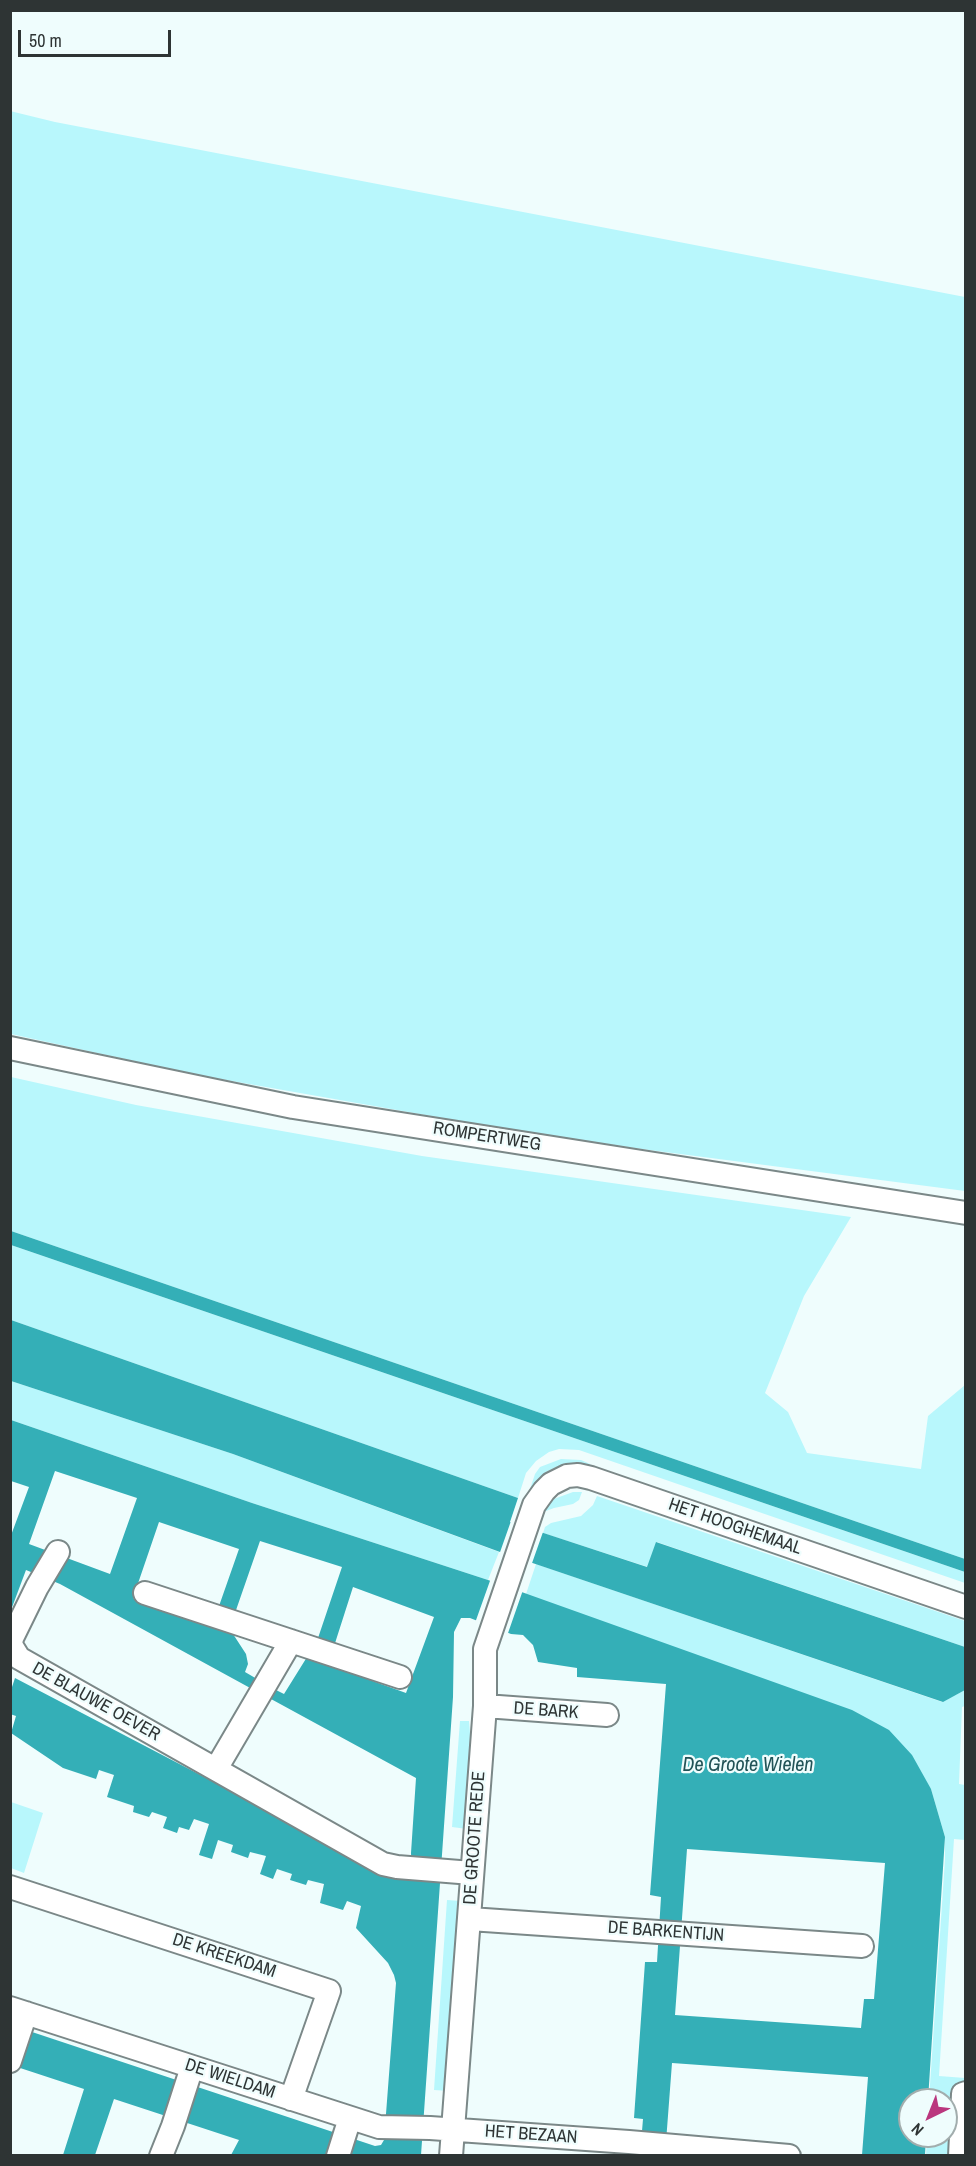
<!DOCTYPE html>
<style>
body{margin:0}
#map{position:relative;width:976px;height:2166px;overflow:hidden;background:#effdfd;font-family:"Archivo Narrow",sans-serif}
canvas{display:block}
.frame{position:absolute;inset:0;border:12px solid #2e3434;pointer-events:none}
.north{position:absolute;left:898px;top:2088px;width:60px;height:60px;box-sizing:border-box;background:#effdfd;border:2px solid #a2adad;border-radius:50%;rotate:223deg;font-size:16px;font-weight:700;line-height:24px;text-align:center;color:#2e3434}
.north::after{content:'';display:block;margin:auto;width:21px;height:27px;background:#ba377e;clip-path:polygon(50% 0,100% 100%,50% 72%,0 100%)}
.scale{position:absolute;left:18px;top:30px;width:153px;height:27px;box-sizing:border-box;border:3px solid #2e3434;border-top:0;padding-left:8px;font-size:18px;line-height:21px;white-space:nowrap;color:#2e3434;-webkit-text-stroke:4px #effdfd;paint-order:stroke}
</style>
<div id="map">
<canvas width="976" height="2166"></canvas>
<div class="frame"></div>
<div class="north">N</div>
<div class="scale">50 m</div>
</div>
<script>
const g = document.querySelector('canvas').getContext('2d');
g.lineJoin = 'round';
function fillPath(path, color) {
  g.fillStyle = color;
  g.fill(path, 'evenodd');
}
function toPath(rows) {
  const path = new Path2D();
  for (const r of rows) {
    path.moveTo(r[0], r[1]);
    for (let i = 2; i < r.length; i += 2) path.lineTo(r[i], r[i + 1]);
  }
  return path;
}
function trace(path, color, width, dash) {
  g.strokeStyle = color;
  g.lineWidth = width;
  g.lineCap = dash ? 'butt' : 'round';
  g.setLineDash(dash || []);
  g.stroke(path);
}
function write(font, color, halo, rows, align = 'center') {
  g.font = font + ' "Archivo Narrow",sans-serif';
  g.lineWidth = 4.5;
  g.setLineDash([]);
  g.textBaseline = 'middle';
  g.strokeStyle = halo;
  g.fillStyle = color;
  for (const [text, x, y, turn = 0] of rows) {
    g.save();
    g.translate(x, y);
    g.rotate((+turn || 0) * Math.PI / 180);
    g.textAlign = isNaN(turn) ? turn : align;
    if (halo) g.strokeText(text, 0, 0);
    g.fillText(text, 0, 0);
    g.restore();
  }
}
const green = toPath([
 [10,111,55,122,965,297,965,1191,634,1148,482,1125,192,1074,11,1034],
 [11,1077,136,1105,422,1156,851,1217,804,1296,765,1393,788,1412,807,1453,921,1469,928,1416,965,1385,965,1559,11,1231],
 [11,1245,965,1572,965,1583,579,1450,559,1449,549,1452,536,1461,526,1473,518,1498,11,1320],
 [11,1381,233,1454,499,1552,488,1580,252,1503,11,1420],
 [561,1459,581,1460,590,1464,591,1466,573,1463,556,1467,546,1472,530,1489,535,1474,540,1467],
 [573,1492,582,1492,579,1500,573,1504,554,1508,538,1514,551,1500],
 [597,1496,965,1621,965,1647,657,1542,648,1567,543,1533,545,1527,551,1523,581,1516,593,1505],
 [536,1564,942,1702,965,1690,965,1706,962,1707,959,1784,965,1785,965,1840,954,1839,939,2076,965,2078,957,2155,926,2155,927,2136,946,2136,946,2100,929,2100,945,1859,945,1837,931,1789,526,1594],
 [460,1721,469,1721,472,1757,467,1829,452,1827],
 [11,1802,43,1813,24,1873,11,1868],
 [447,1900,461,1901,449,2091,434,2090]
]);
const water = toPath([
 [11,1231,965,1559,965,1572,11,1245],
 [11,1320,518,1498,510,1522,647,1567,656,1542,965,1647,965,1690,943,1702,500,1552,233,1454,11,1381],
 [11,1420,252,1503,488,1580,852,1710,889,1730,912,1755,931,1789,945,1837,928,2100,910,2100,910,2136,926,2136,925,2155,862,2155,868,2077,672,2063,665,2155,640,2155,643,2119,634,2118,645,1962,657,1962,661,1897,650,1895,666,1684,577,1677,577,1668,538,1662,533,1645,523,1635,511,1634,470,1618,461,1618,454,1632,453,1697,421,2155,231,2155,239,2140,114,2099,95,2155,63,2155,84,2089,11,2065,11,2025,375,2146,381,2145,384,2140,396,1983,394,1975,388,1963,356,1928,361,1906,347,1901,343,1910,320,1903,324,1884,308,1880,306,1885,290,1880,292,1874,277,1869,273,1879,260,1874,266,1856,250,1852,248,1858,231,1852,233,1845,218,1840,212,1859,199,1855,209,1824,194,1819,189,1830,179,1827,177,1833,163,1828,167,1817,152,1812,149,1817,133,1812,134,1806,107,1797,114,1775,99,1770,96,1779,63,1768,11,1733,16,1716,10,1714,11,1690,15,1678,386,1872,412,1875,411,1853,416,1778,271,1699,276,1690,284,1694,317,1641,342,1567,260,1541,235,1613,233,1634,246,1654,248,1664,245,1672,257,1679,252,1689,60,1584,26,1570,11,1610,10,1538,29,1487,11,1481],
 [55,1471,137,1498,110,1574,29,1544],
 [159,1522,239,1549,212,1626,133,1598],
 [353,1587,434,1617,406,1693,328,1665],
 [687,1849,885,1863,874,1999,864,1999,861,2028,675,2015]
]);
const pier = toPath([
 [511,1521,543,1532,531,1566,499,1555],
 [491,1578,523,1590,507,1636,475,1623]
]);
const minor = toPath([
 [10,1048,293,1107,966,1213],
 [58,1552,37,1587,12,1638,11,1645,19,1658,383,1864,397,1867,472,1873],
 [145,1593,400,1677],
 [485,1706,607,1715],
 [216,1769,291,1641],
 [10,1887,329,1991,291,2099],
 [470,1919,862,1946],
 [10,2008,379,2127,430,2128,629,2142,789,2156],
 [10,2061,26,2013],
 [161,2156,173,2126,192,2067],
 [338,2156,350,2118],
 [451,2156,485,1706,485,1649,534,1505,544,1491,551,1484,567,1476,578,1475,591,1478,966,1607],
 [960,2156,963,2094,966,2093]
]);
const streetNames = [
 ["ROMPERTWEG",487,1137,9],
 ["HET HOOGHEMAAL",735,1527,19],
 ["DE BLAUWE OEVER",96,1702,29],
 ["DE BARK",546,1711,4],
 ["DE GROOTE REDE",475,1838,-86],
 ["DE BARKENTIJN",666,1932,4],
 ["DE KREEKDAM",224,1956,18],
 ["DE WIELDAM",230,2079,18],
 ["HET BEZAAN",531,2135,4]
];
const waterNames = [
 ["De Groote Wielen",748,1766]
];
fillPath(green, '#b8f7fc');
fillPath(water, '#34afb7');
fillPath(pier, '#effdfd');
trace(minor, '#7b8888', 26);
trace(minor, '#fff', 22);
write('18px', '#2e3434', '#effdfd', streetNames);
write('italic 20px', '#215357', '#effdfd', waterNames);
</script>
